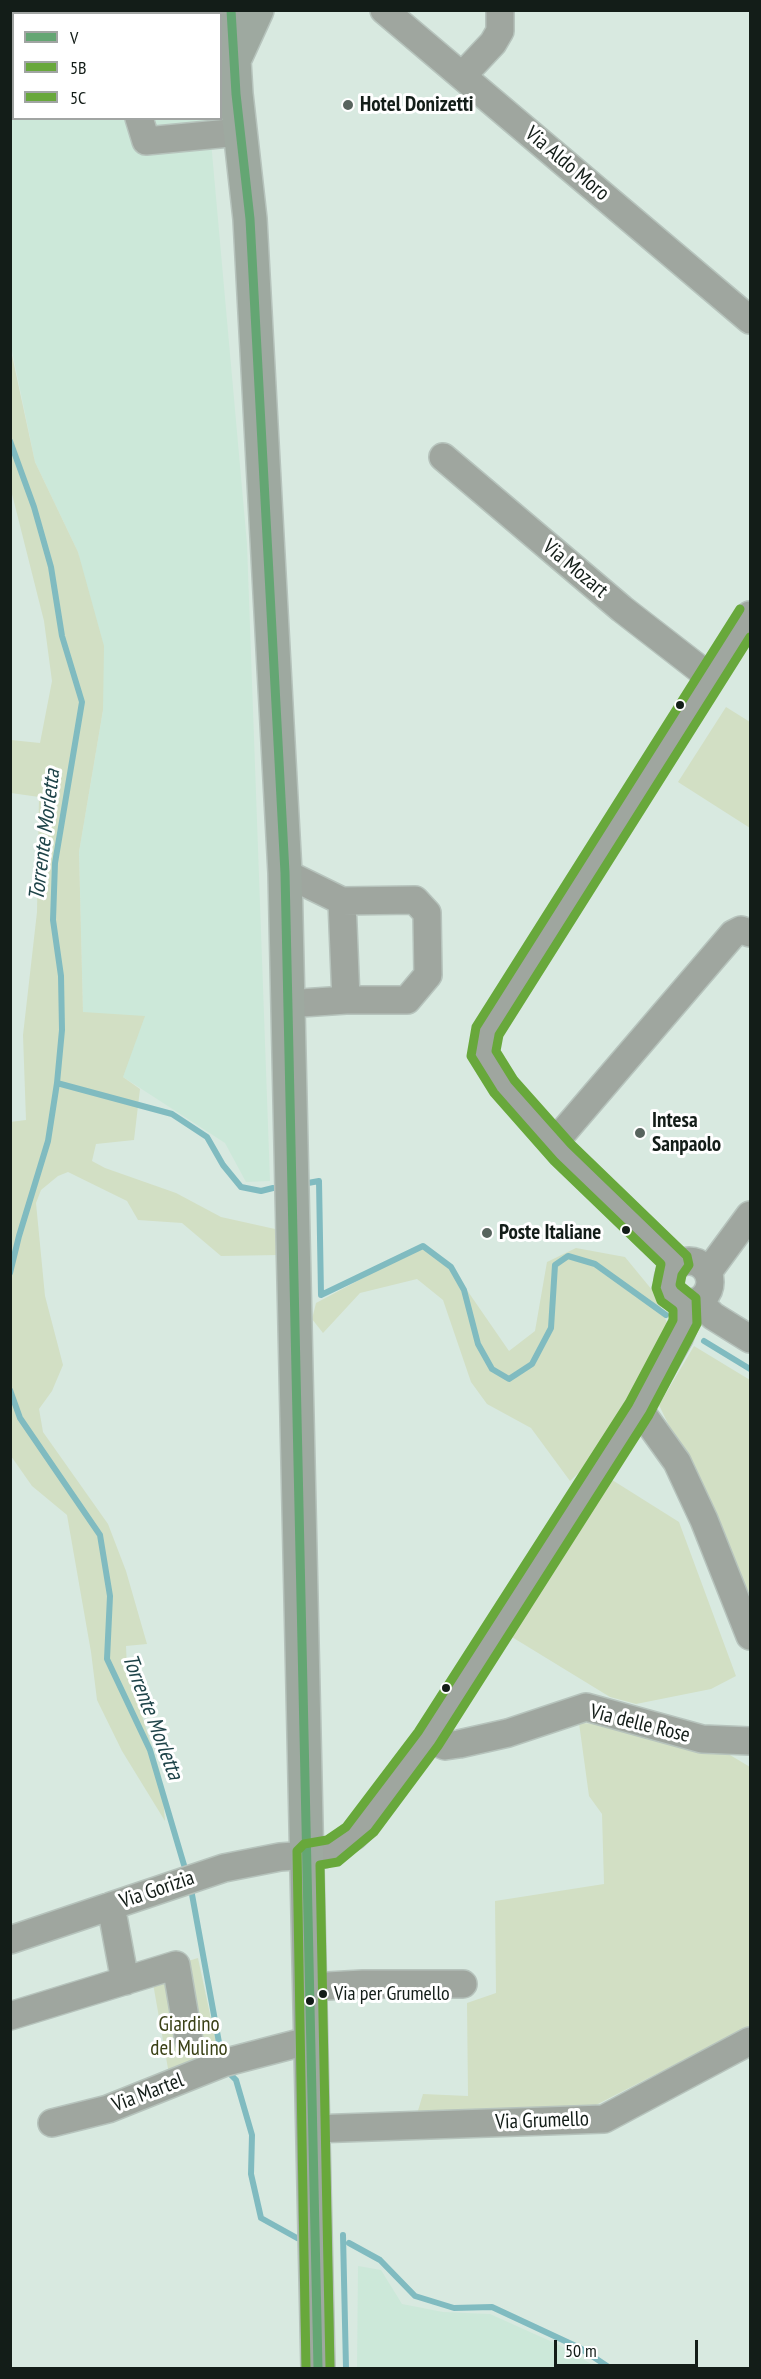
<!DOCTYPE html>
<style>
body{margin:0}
#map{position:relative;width:761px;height:2379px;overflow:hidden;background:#d8e9e0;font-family:"PT Sans Narrow",sans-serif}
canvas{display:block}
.frame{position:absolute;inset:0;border:12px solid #131d18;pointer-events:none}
.legend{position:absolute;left:12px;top:12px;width:210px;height:108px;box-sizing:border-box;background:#fff;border:2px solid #a1a5a3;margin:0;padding:8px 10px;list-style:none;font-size:18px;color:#131d18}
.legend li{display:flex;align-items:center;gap:12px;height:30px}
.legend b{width:30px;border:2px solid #a1a5a3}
.scale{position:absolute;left:554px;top:2340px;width:144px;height:27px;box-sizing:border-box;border:3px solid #131d18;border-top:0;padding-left:8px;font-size:18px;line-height:21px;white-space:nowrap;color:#131d18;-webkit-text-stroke:4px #fff;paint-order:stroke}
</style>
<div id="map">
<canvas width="761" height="2379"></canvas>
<div class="frame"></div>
<ul class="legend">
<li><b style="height:8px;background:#64a673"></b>V</li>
<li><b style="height:8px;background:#68a83b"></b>5B</li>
<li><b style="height:8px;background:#68a83b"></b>5C</li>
</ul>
<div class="scale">50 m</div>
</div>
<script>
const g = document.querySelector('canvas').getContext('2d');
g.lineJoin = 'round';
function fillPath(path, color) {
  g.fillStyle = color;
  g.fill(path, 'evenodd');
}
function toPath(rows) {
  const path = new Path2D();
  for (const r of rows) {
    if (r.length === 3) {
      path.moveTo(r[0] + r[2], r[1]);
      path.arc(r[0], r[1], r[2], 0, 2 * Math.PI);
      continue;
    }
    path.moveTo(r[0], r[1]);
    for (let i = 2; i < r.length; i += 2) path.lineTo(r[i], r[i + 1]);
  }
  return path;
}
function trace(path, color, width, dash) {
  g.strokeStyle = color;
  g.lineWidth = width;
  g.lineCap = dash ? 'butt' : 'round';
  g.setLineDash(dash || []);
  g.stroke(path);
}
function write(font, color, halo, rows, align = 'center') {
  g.font = font + ' "PT Sans Narrow",sans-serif';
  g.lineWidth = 6;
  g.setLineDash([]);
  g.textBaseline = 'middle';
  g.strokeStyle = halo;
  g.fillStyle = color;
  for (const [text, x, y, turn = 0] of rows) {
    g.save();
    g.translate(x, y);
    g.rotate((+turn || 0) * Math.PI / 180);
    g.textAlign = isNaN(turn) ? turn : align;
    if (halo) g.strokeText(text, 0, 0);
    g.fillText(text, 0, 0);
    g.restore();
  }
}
const built = toPath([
 [10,11,199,11,199,13,14,14,14,118,209,119,247,544,270,1181,246,1182,225,1143,123,1077,83,1013,79,852,103,710,78,552,35,462,11,346],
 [358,2266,381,2270,402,2304,443,2312,490,2314,559,2345,598,2368,357,2368]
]);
const green = toPath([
 [10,346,35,462,78,552,104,646,103,710,79,852,83,1012,145,1016,123,1077,140,1089,134,1140,96,1144,92,1161,105,1168,176,1193,221,1217,275,1229,279,1255,221,1256,182,1223,138,1220,127,1201,68,1172,58,1176,41,1190,36,1203,45,1296,63,1365,52,1391,39,1409,43,1432,108,1524,126,1571,147,1644,126,1646,127,1669,161,1775,165,1821,122,1751,97,1700,91,1652,67,1515,32,1486,11,1456,10,1122,26,1120,23,1035,37,912,39,797,11,793,11,740,40,743,52,681,44,621,11,490],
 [726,707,750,722,750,828,678,782],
 [423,1246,451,1267,509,1351,535,1331,547,1262,576,1248,625,1257,657,1296,671,1334,592,1460,570,1481,531,1428,487,1404,471,1382,443,1300,417,1279,360,1293,323,1333,312,1319,316,1303],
 [694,1346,750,1380,750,1595,659,1405],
 [609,1478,679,1522,736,1676,711,1689,636,1704,610,1697,507,1634],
 [579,1723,600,1724,678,1742,730,1755,750,1767,750,2026,596,2105,417,2114,423,2094,468,2096,467,2003,496,1993,495,1901,604,1884,602,1814,589,1796],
 [198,1958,220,2061,170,2080,151,1972]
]);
const stream = toPath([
 [10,441,34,507,51,567,62,636,82,702,55,863,53,920,61,976,62,1030,57,1083,48,1141,19,1236,10,1273],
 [57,1083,172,1114,207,1137,223,1165,241,1187,261,1191,273,1188],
 [308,1183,319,1181,321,1295,423,1246,451,1267,464,1290,478,1344,492,1369,509,1379,532,1364,551,1328,555,1265,568,1256,595,1264,666,1315],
 [704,1341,750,1369],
 [10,1390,20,1418,100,1535,110,1596,107,1659,150,1750,184,1865],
 [191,1889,220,2048],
 [226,2070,236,2080,252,2135,251,2174,261,2218,297,2238],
 [343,2235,346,2368],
 [349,2243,380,2260,415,2296,454,2308,492,2307,580,2348,610,2368]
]);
const minor = toPath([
 [384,10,750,320],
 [462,76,493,43,500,31,500,10],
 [139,118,146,141,240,132],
 [443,457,622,609,711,678],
 [285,873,342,901,346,1000,286,1004],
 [342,901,415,900,427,913,428,975,407,1000,346,1000],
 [554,1143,733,934,741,930,750,933],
 [689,1282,21],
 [677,1263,562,1152,504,1087,483,1053,488,1030,750,615],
 [708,1272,750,1215],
 [698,1301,713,1316,750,1339],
 [639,1409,677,1462,704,1520,750,1636],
 [428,1739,445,1746,459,1744,508,1733,586,1707,702,1739,750,1741],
 [111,1906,125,1981],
 [10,1940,224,1868,280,1857,324,1854,354,1836,366,1824,428,1739,639,1409,679,1338,685,1323,685,1303],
 [310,1987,363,1984,463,1984],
 [10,2016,176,1965,189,2041],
 [52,2123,108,2109,223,2063,311,2040],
 [313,2129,604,2119,750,2041]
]);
const major = toPath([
 [231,10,236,94,250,219,285,873,318,2368],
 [236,56,257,10]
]);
const bus1 = toPath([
 [231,10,236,94,250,219,285,873,318,2368]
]);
const bus2 = toPath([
 [330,2368,320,1865,338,1862,374,1832,438,1746,649,1415,697,1324,696,1298,680,1285,682,1275,689,1265,687,1256,571,1144,514,1080,496,1051,499,1035,750,637]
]);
const bus3 = toPath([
 [306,2368,297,1851,304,1844,327,1840,346,1827,418,1732,629,1403,673,1320,673,1310,661,1301,656,1288,661,1264,554,1161,494,1093,471,1056,476,1027,740,609]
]);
const markers = [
 [348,105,6,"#58645e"],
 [680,705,5,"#131d18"],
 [640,1133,6,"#58645e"],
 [626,1230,5,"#131d18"],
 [487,1233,6,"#58645e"],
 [446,1688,5,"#131d18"],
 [323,1994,5,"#131d18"],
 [310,2001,5,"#131d18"]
];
const busNames = [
 ["Via per Grumello",334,1994]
];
const poiNames = [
 ["Hotel Donizetti",360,105],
 ["Intesa",652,1121],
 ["Sanpaolo",652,1145],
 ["Poste Italiane",499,1233]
];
const streetNames = [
 ["Via Aldo Moro",567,164,40],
 ["Via Mozart",575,569,40],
 ["Via delle Rose",640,1724,14],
 ["Via Gorizia",157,1890,-19],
 ["Via Martel",148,2093,-21],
 ["Via Grumello",542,2121,-2]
];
const parkNames = [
 ["Giardino",189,2025],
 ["del Mulino",189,2049]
];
const waterNames = [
 ["Torrente Morletta",45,835,-83],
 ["Torrente Morletta",152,1717,69]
];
fillPath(built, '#cce8d9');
fillPath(green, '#d2dfc4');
trace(stream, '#80bbc0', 6);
trace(minor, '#b6c3bc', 30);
trace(major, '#b6c3bc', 36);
trace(minor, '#9fa69f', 27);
trace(major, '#9ea9a0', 33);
trace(bus1, '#64a673', 9);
trace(bus2, '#68a83b', 9);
trace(bus3, '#68a83b', 9);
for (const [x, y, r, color] of markers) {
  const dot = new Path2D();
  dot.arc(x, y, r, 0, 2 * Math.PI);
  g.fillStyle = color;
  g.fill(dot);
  trace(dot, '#fff', 2);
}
write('20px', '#131d18', '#fff', busNames, 'left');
write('bold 21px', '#131d18', '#fff', poiNames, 'left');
write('21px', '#131d18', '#fff', streetNames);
write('21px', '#3a4116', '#fff', parkNames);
write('italic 22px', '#1f4449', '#fff', waterNames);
</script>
